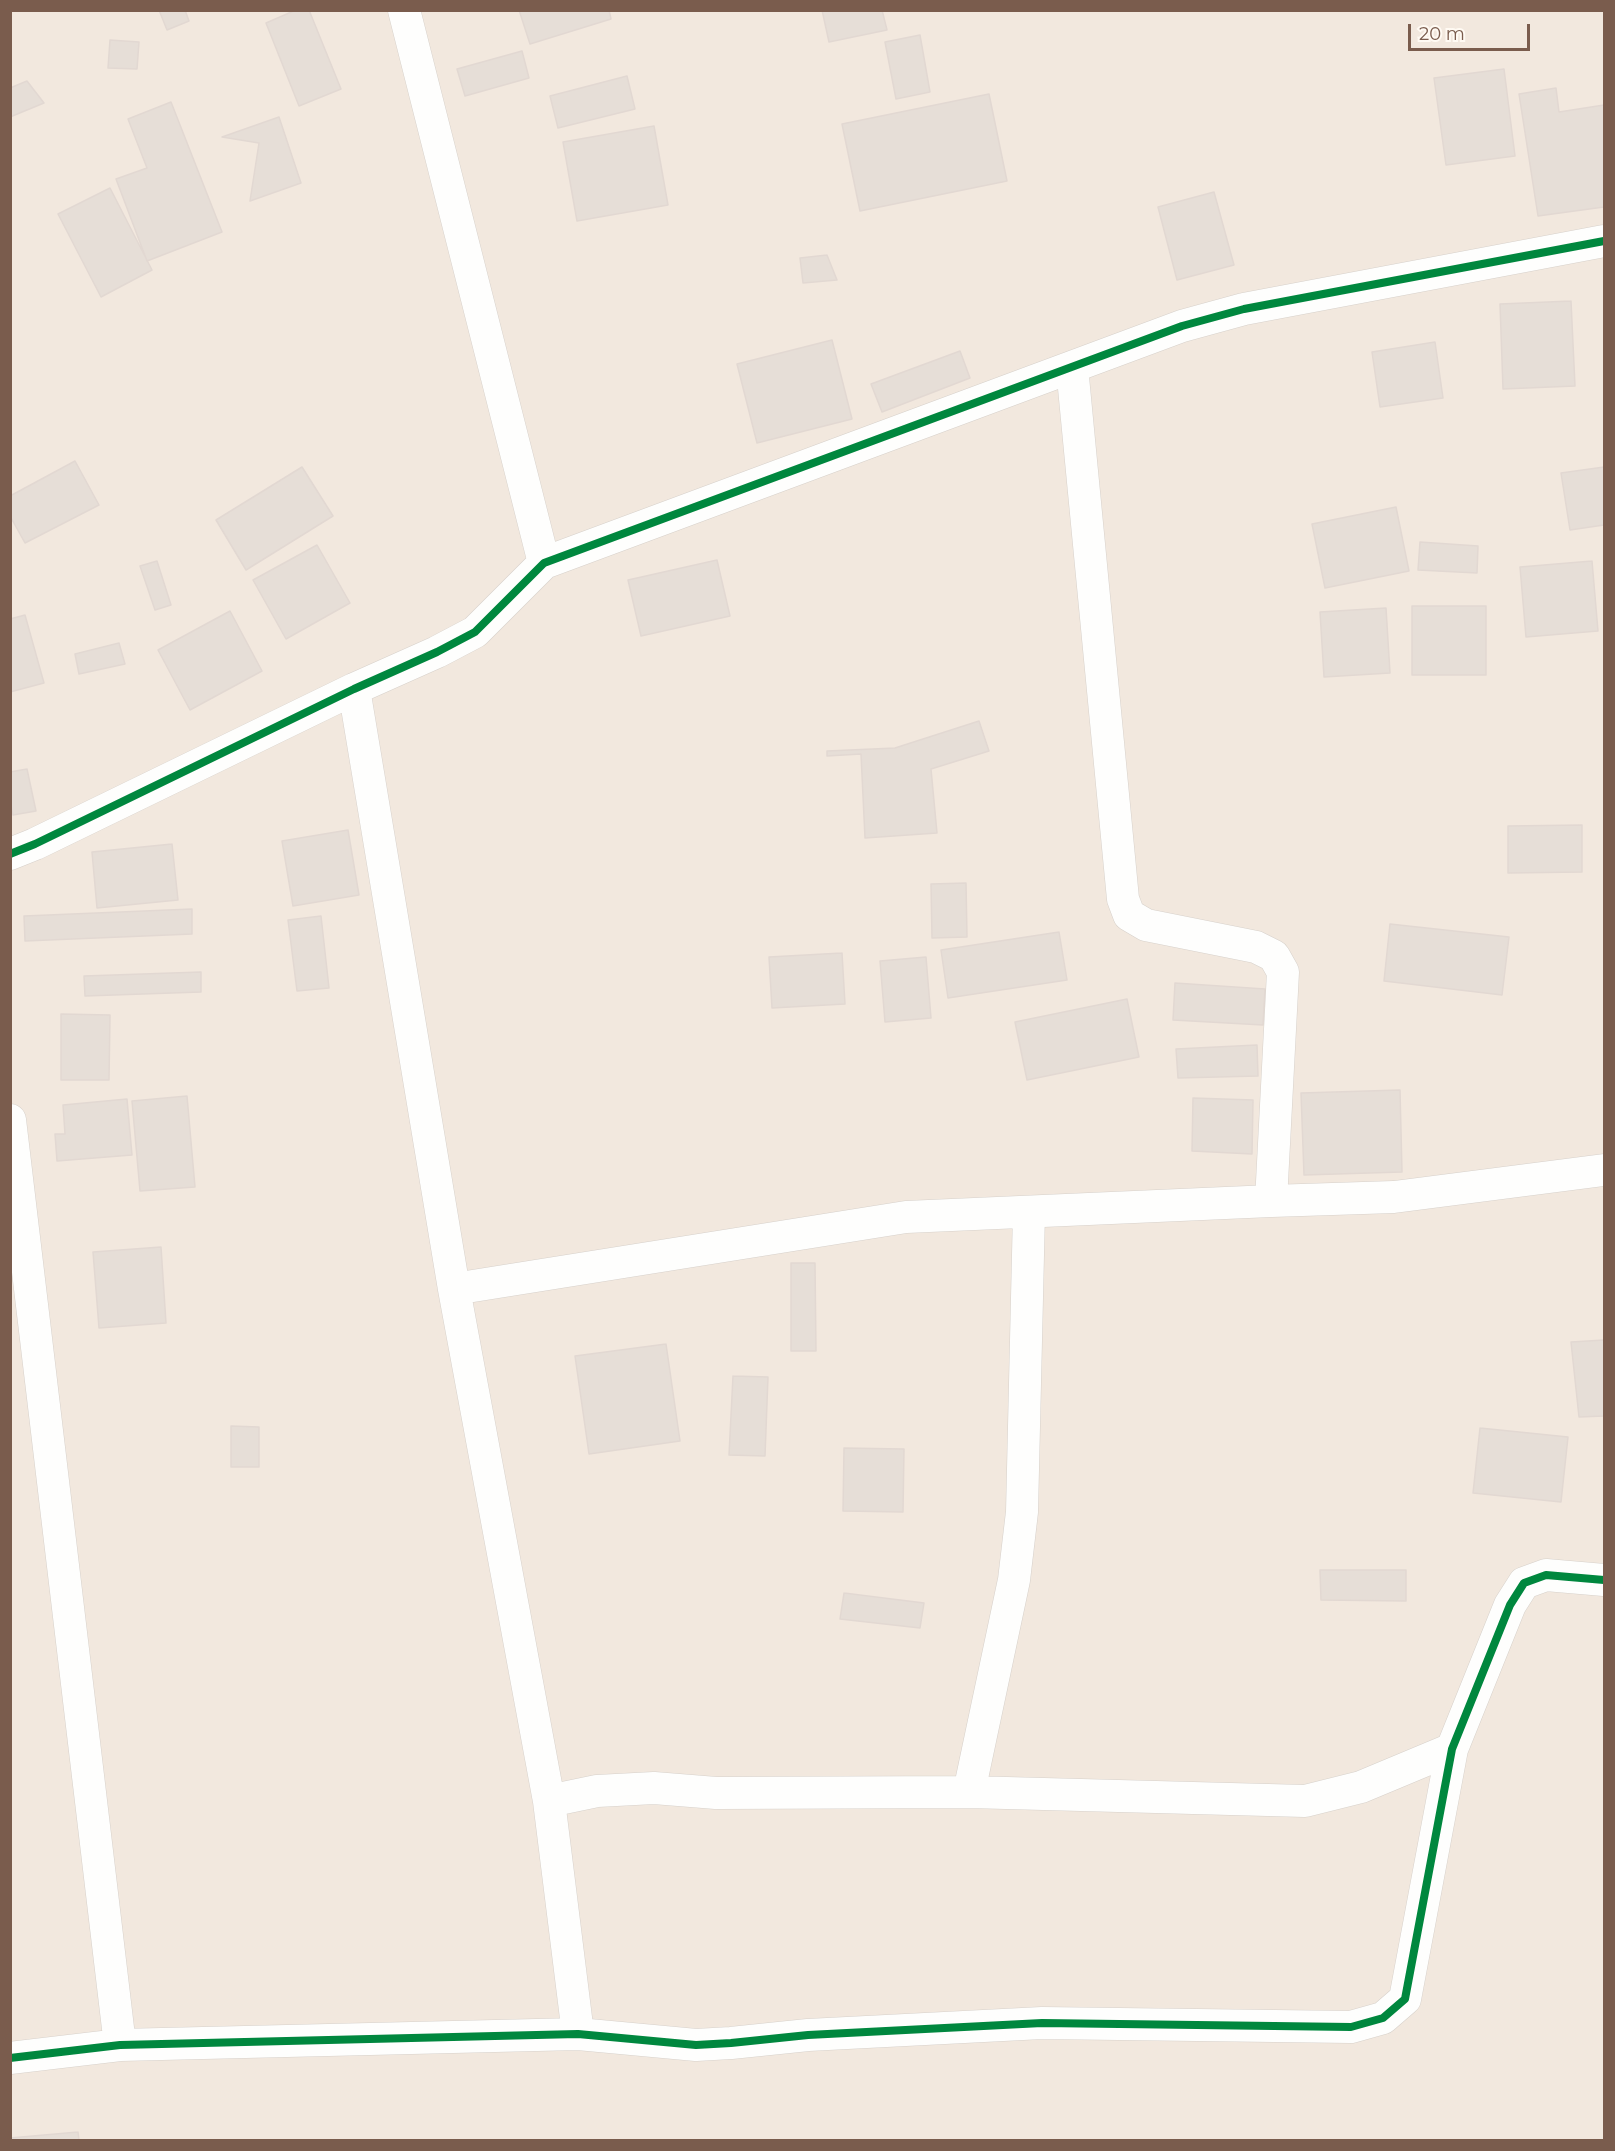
<!DOCTYPE html>
<style>
body{margin:0}
#map{position:relative;width:1615px;height:2151px;overflow:hidden;background:#f9f5f0;font-family:Montserrat,sans-serif}
canvas{display:block}
.frame{position:absolute;inset:0;border:12px solid #7a5c4d;pointer-events:none}
.scale{position:absolute;left:1408px;top:24px;width:122px;height:27px;box-sizing:border-box;border:3px solid #7a5c4d;border-top:0;padding-left:8px;font-size:18px;line-height:21px;white-space:nowrap;color:#7a5c4d;-webkit-text-stroke:4px #fffaf3;paint-order:stroke}
</style>
<div id="map">
<canvas width="1615" height="2151"></canvas>
<div class="frame"></div>
<div class="scale">20 m</div>
</div>
<script>
const g = document.querySelector('canvas').getContext('2d');
g.lineJoin = 'round';
function fillPath(path, color) {
  g.fillStyle = color;
  g.fill(path, 'evenodd');
}
function toPath(rows) {
  const path = new Path2D();
  for (const r of rows) {
    path.moveTo(r[0], r[1]);
    for (let i = 2; i < r.length; i += 2) path.lineTo(r[i], r[i + 1]);
  }
  return path;
}
function trace(path, color, width, dash) {
  g.strokeStyle = color;
  g.lineWidth = width;
  g.lineCap = dash ? 'butt' : 'round';
  g.setLineDash(dash || []);
  g.stroke(path);
}
const residential = toPath([
 [11,11,1604,11,1604,2140,11,2140]
]);
const building = toPath([
 [159,10,185,10,189,21,167,30,159,10],
 [296,10,309,10,341,89,299,106,266,23,296,10],
 [519,10,609,10,611,19,530,44,519,10],
 [822,10,882,10,887,30,829,42,822,10],
 [920,35,930,92,896,99,885,42,920,35],
 [110,40,139,42,137,69,108,68,110,40],
 [522,51,529,78,465,96,457,69,522,51],
 [1504,69,1515,156,1446,165,1434,78,1504,69],
 [627,76,635,109,558,128,550,96,627,76],
 [27,81,44,103,10,117,10,88,27,81],
 [1556,88,1559,112,1604,105,1604,207,1538,216,1519,94,1556,88],
 [989,94,1007,181,860,211,842,124,989,94],
 [171,102,222,232,147,261,116,179,147,168,128,119,171,102],
 [279,117,301,183,250,201,259,143,222,137,279,117],
 [654,126,668,205,577,221,563,142,654,126],
 [110,188,152,270,101,297,58,214,110,188],
 [1214,192,1234,265,1177,280,1158,207,1214,192],
 [827,255,837,280,803,283,800,258,827,255],
 [1571,301,1575,386,1503,389,1500,304,1571,301],
 [832,340,852,419,757,443,737,364,832,340],
 [1435,342,1443,398,1380,407,1372,352,1435,342],
 [960,351,970,378,882,412,871,384,960,351],
 [75,461,99,505,25,543,10,516,10,496,75,461],
 [302,467,333,516,246,570,216,520,302,467],
 [1604,467,1604,525,1570,530,1561,473,1604,467],
 [1396,507,1409,571,1325,588,1312,524,1396,507],
 [1420,542,1478,546,1477,573,1418,570,1420,542],
 [317,545,350,603,286,639,253,580,317,545],
 [717,560,730,616,641,636,628,580,717,560],
 [157,561,171,605,155,610,140,566,157,561],
 [1592,561,1598,631,1526,637,1520,567,1592,561],
 [1412,606,1486,606,1486,675,1412,675,1412,606],
 [1386,608,1390,673,1324,677,1320,612,1386,608],
 [230,611,262,671,190,710,158,650,230,611],
 [25,615,44,683,10,692,10,619,25,615],
 [119,643,125,664,79,674,75,654,119,643],
 [979,721,989,751,931,769,937,833,865,838,861,754,827,756,827,751,895,748,979,721],
 [27,769,36,811,13,815,10,802,10,772,27,769],
 [1582,825,1582,872,1508,873,1508,826,1582,825],
 [348,830,359,895,293,906,282,841,348,830],
 [172,844,178,900,97,908,92,852,172,844],
 [966,883,967,937,932,938,931,884,966,883],
 [192,909,192,934,25,941,24,916,192,909],
 [321,916,329,988,297,991,288,920,321,916],
 [1390,924,1509,937,1502,995,1384,981,1390,924],
 [1059,932,1067,980,948,998,941,950,1059,932],
 [842,953,845,1004,772,1008,769,957,842,953],
 [926,957,931,1018,885,1022,880,961,926,957],
 [201,972,201,992,85,996,84,976,201,972],
 [1175,983,1265,989,1263,1025,1173,1020,1175,983],
 [1127,999,1139,1057,1027,1080,1015,1022,1127,999],
 [61,1014,110,1015,109,1080,61,1080,61,1014],
 [1257,1045,1258,1076,1178,1078,1176,1049,1257,1045],
 [1400,1090,1402,1172,1304,1175,1301,1093,1400,1090],
 [187,1096,195,1187,140,1191,132,1101,187,1096],
 [1193,1098,1253,1100,1252,1154,1192,1151,1193,1098],
 [127,1099,132,1155,57,1161,55,1134,65,1134,63,1105,127,1099],
 [161,1247,166,1323,99,1328,93,1252,161,1247],
 [791,1263,815,1263,816,1351,791,1351,791,1263],
 [1604,1340,1604,1416,1579,1417,1571,1342,1604,1340],
 [666,1344,680,1441,589,1454,575,1356,666,1344],
 [733,1376,768,1377,765,1456,729,1455,733,1376],
 [231,1426,259,1427,259,1467,231,1467,231,1426],
 [1480,1428,1568,1437,1561,1502,1473,1493,1480,1428],
 [844,1448,904,1449,903,1512,843,1511,844,1448],
 [1320,1570,1406,1570,1406,1601,1321,1600,1320,1570],
 [844,1593,924,1603,920,1628,840,1619,844,1593],
 [78,2132,79,2140,10,2140,10,2138,78,2132]
]);
const minor = toPath([
 [404,10,544,563],
 [1072,367,1123,899,1129,915,1146,925,1256,947,1274,956,1283,972,1271,1201],
 [354,689,454,1289,549,1801,578,2034],
 [10,854,35,844,354,689,437,652,475,632,544,563,1182,326,1244,309,1604,241],
 [10,1120,120,2045],
 [454,1289,906,1217,1271,1201,1394,1197,1604,1170],
 [969,1792,1014,1580,1022,1512,1029,1212],
 [549,1801,597,1791,654,1788,716,1793,969,1792,1305,1801,1361,1787,1452,1749],
 [10,2058,120,2045,578,2034,696,2045,731,2043,808,2035,1042,2023,1351,2027,1383,2018,1405,1999,1452,1749,1510,1605,1524,1583,1546,1575,1604,1580]
]);
const cycleway = toPath([
 [10,854,35,844,354,689,437,652,475,632,544,563,1182,326,1244,309,1604,241],
 [10,2058,120,2045,578,2034,696,2045,731,2043,808,2035,1042,2023,1351,2027,1383,2018,1405,1999,1452,1749,1510,1605,1524,1583,1546,1575,1604,1580]
]);
fillPath(residential, '#f2e8de');
fillPath(building, '#e6ded7');
trace(building, '#e2d8d2', 1.5);
trace(minor, '#d7d1cb', 33);
trace(minor, '#fefefd', 32);
trace(cycleway, '#00873e', 8);
</script>
